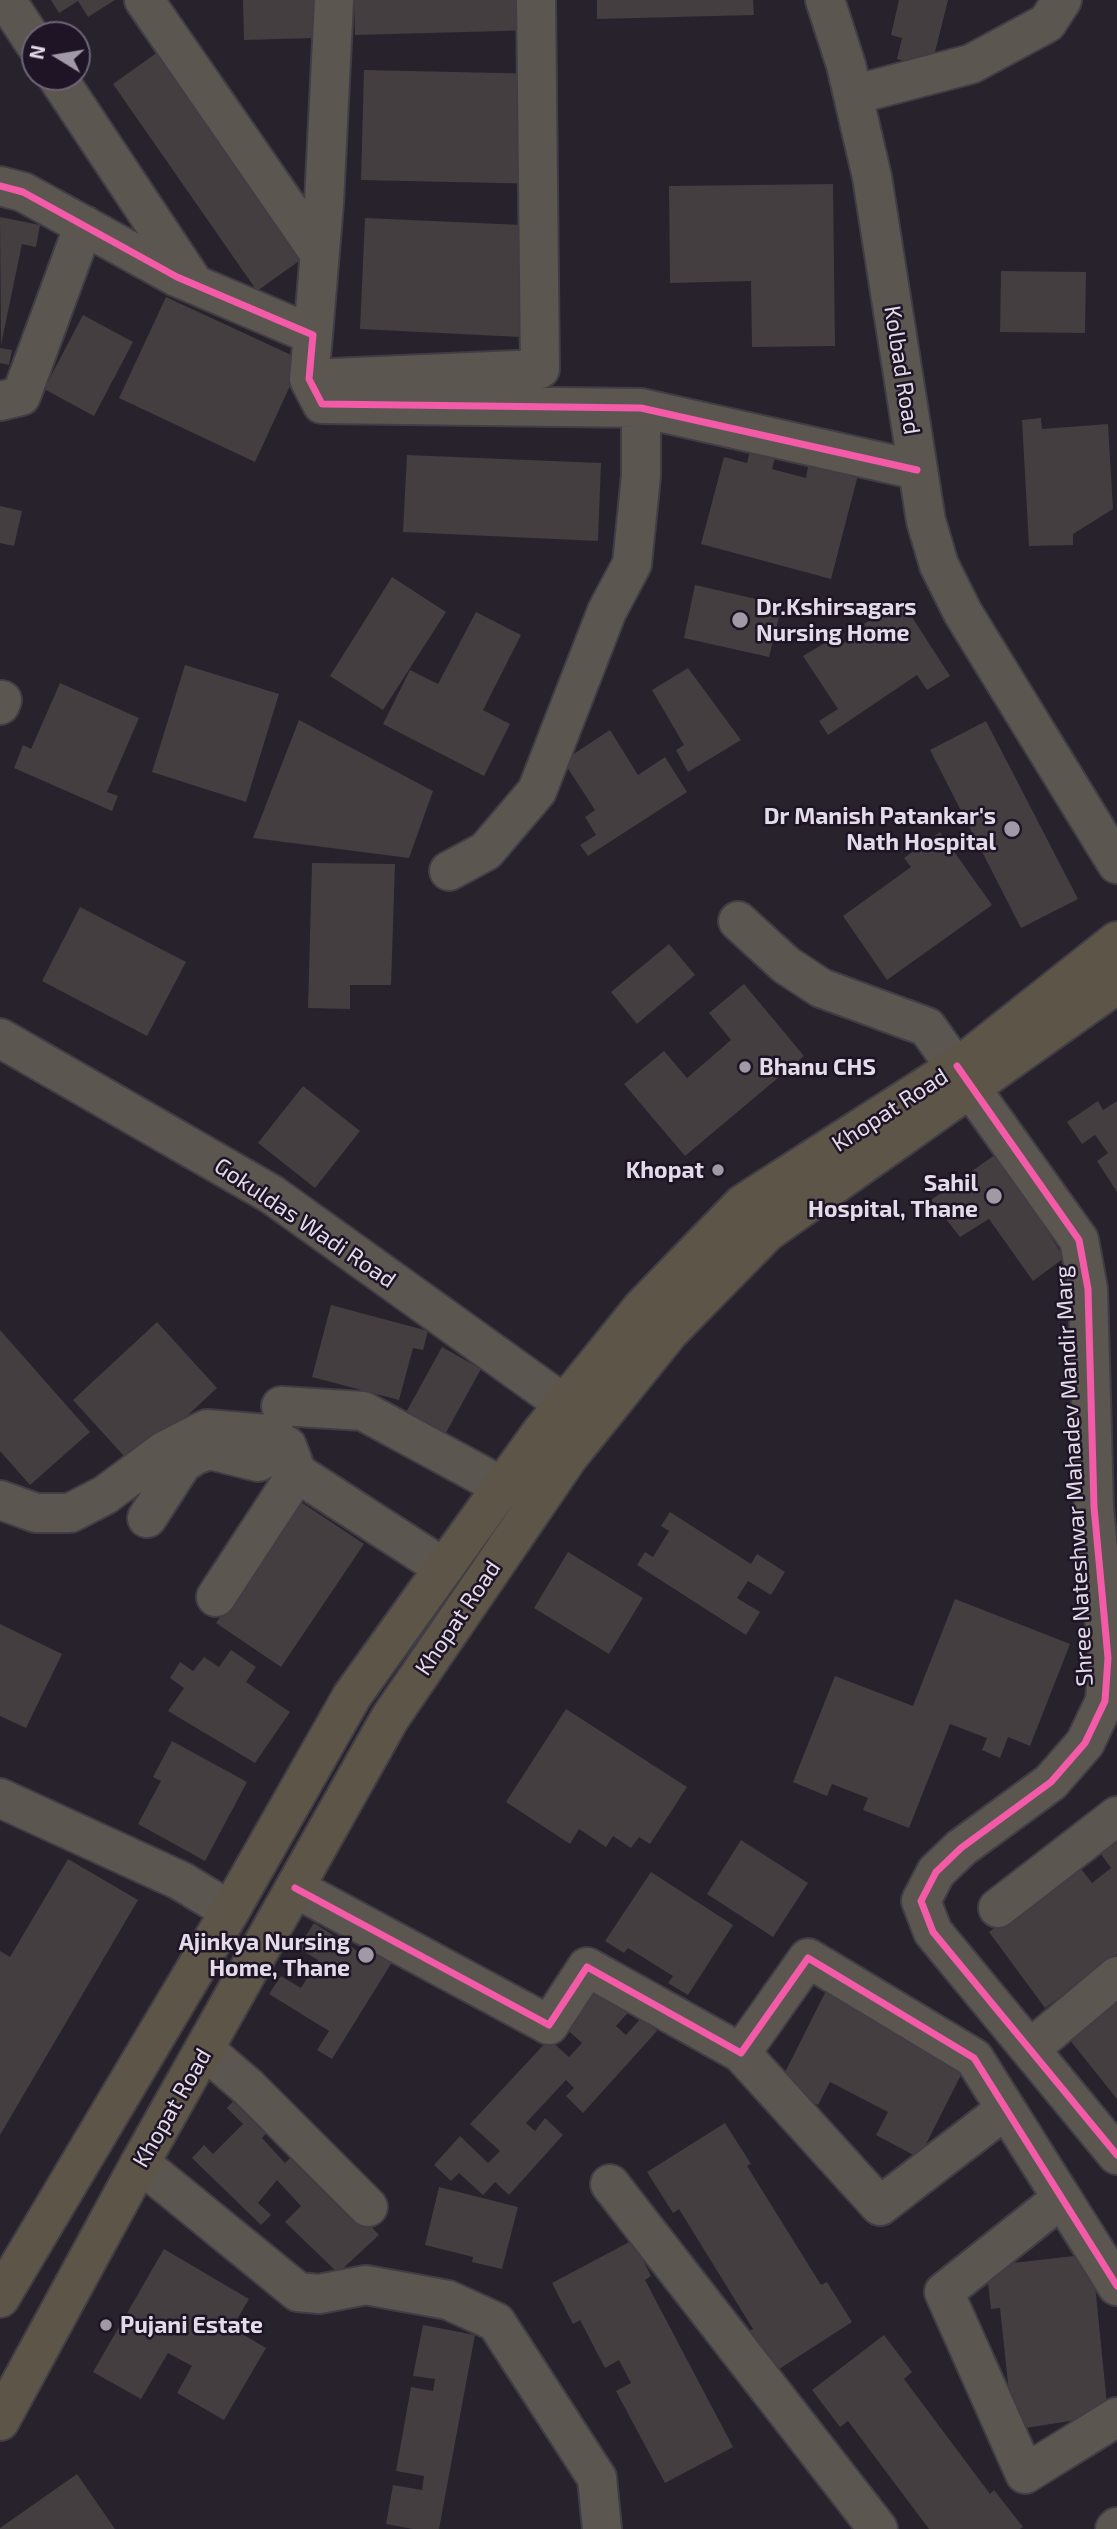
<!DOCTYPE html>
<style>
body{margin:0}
#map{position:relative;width:1117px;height:2529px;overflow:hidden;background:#27222c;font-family:"Exo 2",sans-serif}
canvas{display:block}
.north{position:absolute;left:21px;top:21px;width:70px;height:70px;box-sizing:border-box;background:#1e1426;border:2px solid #6c6474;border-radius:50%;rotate:281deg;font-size:19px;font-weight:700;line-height:28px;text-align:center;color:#e2dbe8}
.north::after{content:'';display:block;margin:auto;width:24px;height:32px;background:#a19aa6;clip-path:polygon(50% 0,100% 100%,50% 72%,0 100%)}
</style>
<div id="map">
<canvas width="1117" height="2529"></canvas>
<div class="north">N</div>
</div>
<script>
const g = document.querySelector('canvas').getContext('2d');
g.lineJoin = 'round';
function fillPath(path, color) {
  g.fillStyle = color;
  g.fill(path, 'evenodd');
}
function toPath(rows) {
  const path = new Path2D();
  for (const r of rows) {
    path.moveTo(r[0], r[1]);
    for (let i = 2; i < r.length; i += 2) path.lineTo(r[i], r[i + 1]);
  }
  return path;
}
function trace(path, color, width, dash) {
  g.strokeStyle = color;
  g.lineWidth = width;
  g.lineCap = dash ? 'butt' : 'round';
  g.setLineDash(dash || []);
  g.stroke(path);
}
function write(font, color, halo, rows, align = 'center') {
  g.font = font + ' "Exo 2",sans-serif';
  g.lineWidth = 5;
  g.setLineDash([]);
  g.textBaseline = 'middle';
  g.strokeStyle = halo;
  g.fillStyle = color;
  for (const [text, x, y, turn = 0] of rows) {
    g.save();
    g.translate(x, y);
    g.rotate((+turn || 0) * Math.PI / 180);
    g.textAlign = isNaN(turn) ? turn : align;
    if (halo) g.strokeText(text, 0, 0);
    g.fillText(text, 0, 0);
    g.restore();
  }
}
const building = toPath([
 [51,0,115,0,88,17,78,1,59,13],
 [243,0,313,0,314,38,244,40],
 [354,0,540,0,540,30,355,35],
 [597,0,753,0,754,15,597,19],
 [899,0,948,0,931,68,897,59,902,38,891,35],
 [162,49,306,256,257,291,113,84],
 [364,70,546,74,543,184,361,180],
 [833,184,835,346,752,347,751,281,670,283,669,186],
 [0,217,40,225,36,247,22,244,1,345],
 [365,218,545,226,540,338,360,329],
 [1001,271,1086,272,1085,333,1000,332],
 [166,297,302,360,255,462,119,398],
 [83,315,133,342,94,416,44,389],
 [0,348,12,350,9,365,0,363],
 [1041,418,1042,429,1108,424,1113,509,1073,534,1073,545,1029,546,1022,420],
 [750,451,775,458,772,469,806,478,809,461,858,475,831,579,701,544,724,457,747,463],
 [407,455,601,463,598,541,403,532],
 [0,506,22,511,14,546,0,543],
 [392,577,446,612,383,710,330,676],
 [695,585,782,605,769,657,684,638],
 [901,600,950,676,927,690,917,675,828,735,819,721,838,709,803,656,833,638,838,647,866,628,864,624],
 [476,612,521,635,483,710,510,724,484,776,383,724,410,670,438,684],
 [185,665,279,694,246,802,152,772],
 [688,668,741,740,688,772,676,750,684,745,652,690],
 [60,683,139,718,107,792,118,796,112,811,14,768,23,745,31,749],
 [299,720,433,791,409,858,253,838],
 [986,721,1078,899,1021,928,930,750],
 [610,730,638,775,665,757,687,792,588,856,580,845,596,835,585,817,595,810,563,761],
 [940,832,992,905,887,980,843,916,911,867,904,858],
 [312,863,395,864,391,985,350,985,350,1009,308,1008],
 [80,907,186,962,147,1036,42,981],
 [669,944,695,975,637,1024,611,992],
 [744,984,804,1056,685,1156,624,1084,664,1051,687,1078,731,1040,709,1013],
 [303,1086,360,1131,315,1188,258,1143],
 [1098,1101,1103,1110,1117,1101,1117,1192,1097,1161,1108,1153,1095,1135,1082,1144,1067,1122],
 [999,1152,1064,1258,1033,1281,989,1219,960,1237,931,1200],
 [331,1305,428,1331,423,1350,413,1348,399,1400,312,1377],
 [157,1322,217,1388,133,1466,73,1400],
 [0,1330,90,1432,30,1485,0,1451],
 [442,1347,481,1369,443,1438,404,1416],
 [298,1500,364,1544,281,1667,216,1623],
 [670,1512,751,1564,757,1554,785,1572,771,1595,748,1581,737,1598,760,1612,746,1635,637,1565,645,1552,653,1557,669,1531,661,1526],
 [568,1552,643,1598,609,1654,534,1608],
 [955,1599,1070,1644,1030,1746,1008,1737,1000,1758,982,1750,987,1738,950,1724,909,1828,863,1810,868,1798,832,1784,827,1796,793,1782,835,1676,913,1706],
 [0,1624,62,1654,26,1728,0,1716],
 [231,1650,256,1667,246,1682,290,1712,255,1763,168,1711,184,1688,170,1678,180,1662,193,1671,204,1657,219,1667],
 [566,1709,687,1787,650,1844,639,1837,631,1848,613,1836,606,1847,579,1829,570,1844,506,1802],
 [172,1741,247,1782,205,1861,138,1824,161,1781,153,1777],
 [1117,1836,1117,1954,1045,2008,989,1932,1078,1865,1092,1883,1111,1868,1098,1850],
 [741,1840,808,1883,773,1937,707,1894],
 [68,1859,138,1900,0,2135,0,1951,10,1957],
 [651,1872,733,1925,688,1995,668,1983,673,1976,628,1948,624,1953,605,1941],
 [314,1923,367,1957,379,1939,399,1951,332,2059,317,2050,329,2031,269,1994,281,1976,301,1988,318,1960,298,1948],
 [602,1981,632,2008,616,2026,626,2035,642,2017,657,2031,583,2113,566,2096,574,2088,566,2080,526,2123,535,2131,545,2118,563,2135,509,2195,495,2182,483,2195,459,2173,451,2181,434,2165,460,2136,488,2163,500,2151,470,2124,549,2039,569,2057,582,2043,562,2025],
 [826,1991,967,2063,919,2158,876,2135,888,2112,830,2082,818,2105,778,2086],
 [1117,2000,1117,2099,1069,2039],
 [242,2091,274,2125,262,2138,285,2163,298,2150,379,2235,338,2273,285,2222,301,2206,277,2180,258,2203,271,2215,261,2225,192,2158,204,2145,213,2154,243,2124,227,2108],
 [725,2123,751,2164,747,2166,821,2285,827,2282,852,2322,773,2373,747,2332,753,2329,679,2209,673,2213,647,2172],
 [439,2187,518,2207,502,2269,472,2262,473,2257,425,2245],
 [633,2240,651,2276,645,2280,733,2447,665,2483,616,2391,631,2383,619,2360,605,2368,580,2320,573,2324,552,2283],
 [164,2249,249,2299,232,2328,266,2348,224,2420,177,2393,192,2366,168,2353,141,2399,93,2372],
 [1092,2254,1108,2415,1013,2430,1000,2308,991,2309,986,2266],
 [423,2325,475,2335,439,2529,413,2529,386,2524,393,2485,422,2490,424,2476,396,2471,411,2387,433,2391,435,2379,413,2376],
 [884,2335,912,2372,904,2379,990,2494,994,2490,1023,2527,1020,2529,929,2529,848,2421,840,2427,812,2390],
 [77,2474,115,2529,0,2529,0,2528]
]);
const minor = toPath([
 [6,0,35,44],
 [144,0,319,253],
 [825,0,846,65,872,177,926,521,939,565,963,613,1117,864],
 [57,77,193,282],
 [853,95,971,64,1047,23,1062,0],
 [0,186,23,192,177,277,313,335,309,379,322,404,641,408,917,470],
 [313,335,324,203,334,0],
 [309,379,540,369,536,0],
 [0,401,21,396,84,225],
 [0,705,2,700],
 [449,871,486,851,537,791,607,611,632,564,641,476,641,408],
 [738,921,786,965,821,988,927,1027,1079,1240,1088,1289,1094,1507,1108,1658,1105,1701,1085,1743,1051,1782,961,1848,936,1872,921,1901,933,1932,1117,2155],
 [0,1038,271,1194,564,1404],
 [281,1406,363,1411,503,1487],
 [0,1500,36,1513,70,1513,105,1495,164,1451,207,1429,267,1434,287,1446,297,1473,444,1568],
 [147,1518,182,1464,195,1455,210,1450,258,1462,266,1458,277,1438],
 [216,1597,297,1473],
 [0,1798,181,1881,230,1911],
 [295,1888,549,2025,587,1967,741,2053,808,1958,974,2058,1117,2286],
 [998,1908,1117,1816],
 [1030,2049,1117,1976],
 [205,2050,248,2087,368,2207],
 [741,2053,880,2206,1006,2109],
 [140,2163,298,2292,319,2294,366,2285,448,2300,496,2322,597,2478,602,2529],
 [610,2184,878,2529],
 [1062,2198,944,2292,1025,2474,1117,2417],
 [1115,2529,1117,2527]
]);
const major = toPath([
 [0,2298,230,1911,352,1696,540,1434,642,1308,743,1204,967,1060,1117,941],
 [0,2421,140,2163,390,1718,569,1456,669,1332,767,1232,1117,984]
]);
const cycleway = toPath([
 [0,186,23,192,177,277,313,335,309,379,322,404,641,408,917,470],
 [957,1066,1079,1240,1088,1289,1094,1507,1108,1658,1105,1701,1085,1743,1051,1782,961,1848,936,1872,921,1901,933,1932,1117,2155],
 [295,1888,549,2025,587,1967,741,2053,808,1958,974,2058,1117,2286]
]);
const markers = [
 [740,620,9,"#a19aa6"],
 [1012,829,9,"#a19aa6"],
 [745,1067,7,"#a19aa6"],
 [718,1170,7,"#a19aa6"],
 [994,1196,9,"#a19aa6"],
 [366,1955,9,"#a19aa6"],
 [106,2325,7,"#a19aa6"]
];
const streetNames = [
 ["Kolbad Road",902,370,81],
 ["Khopat Road",890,1110,-33],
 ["Gokuldas Wadi Road",305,1223,34],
 ["Shree Nateshwar Mahadev Mandir Marg",1074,1476,-93],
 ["Khopat Road",458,1618,-56],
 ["Khopat Road",172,2108,-60]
];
const poiNames = [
 ["Dr.Kshirsagars",756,607,"left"],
 ["Nursing Home",756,633,"left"],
 ["Dr Manish Patankar's",996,816],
 ["Nath Hospital",996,842],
 ["Bhanu CHS",759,1067,"left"],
 ["Khopat",704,1170],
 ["Sahil",978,1183],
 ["Hospital, Thane",978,1209],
 ["Ajinkya Nursing",350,1942],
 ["Home, Thane",350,1968],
 ["Pujani Estate",120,2325,"left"]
];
fillPath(building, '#443e41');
trace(minor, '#413d45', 42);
trace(major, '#413d45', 42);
trace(minor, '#5c5650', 38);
trace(major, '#5d5547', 38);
trace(cycleway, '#f35aa7', 7);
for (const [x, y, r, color] of markers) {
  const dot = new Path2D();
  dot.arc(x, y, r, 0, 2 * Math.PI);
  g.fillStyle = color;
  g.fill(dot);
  trace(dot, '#1e1426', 2.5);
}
write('23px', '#e2dbe8', '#1e1426', streetNames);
write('bold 23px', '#e2dbe8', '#1e1426', poiNames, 'right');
</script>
